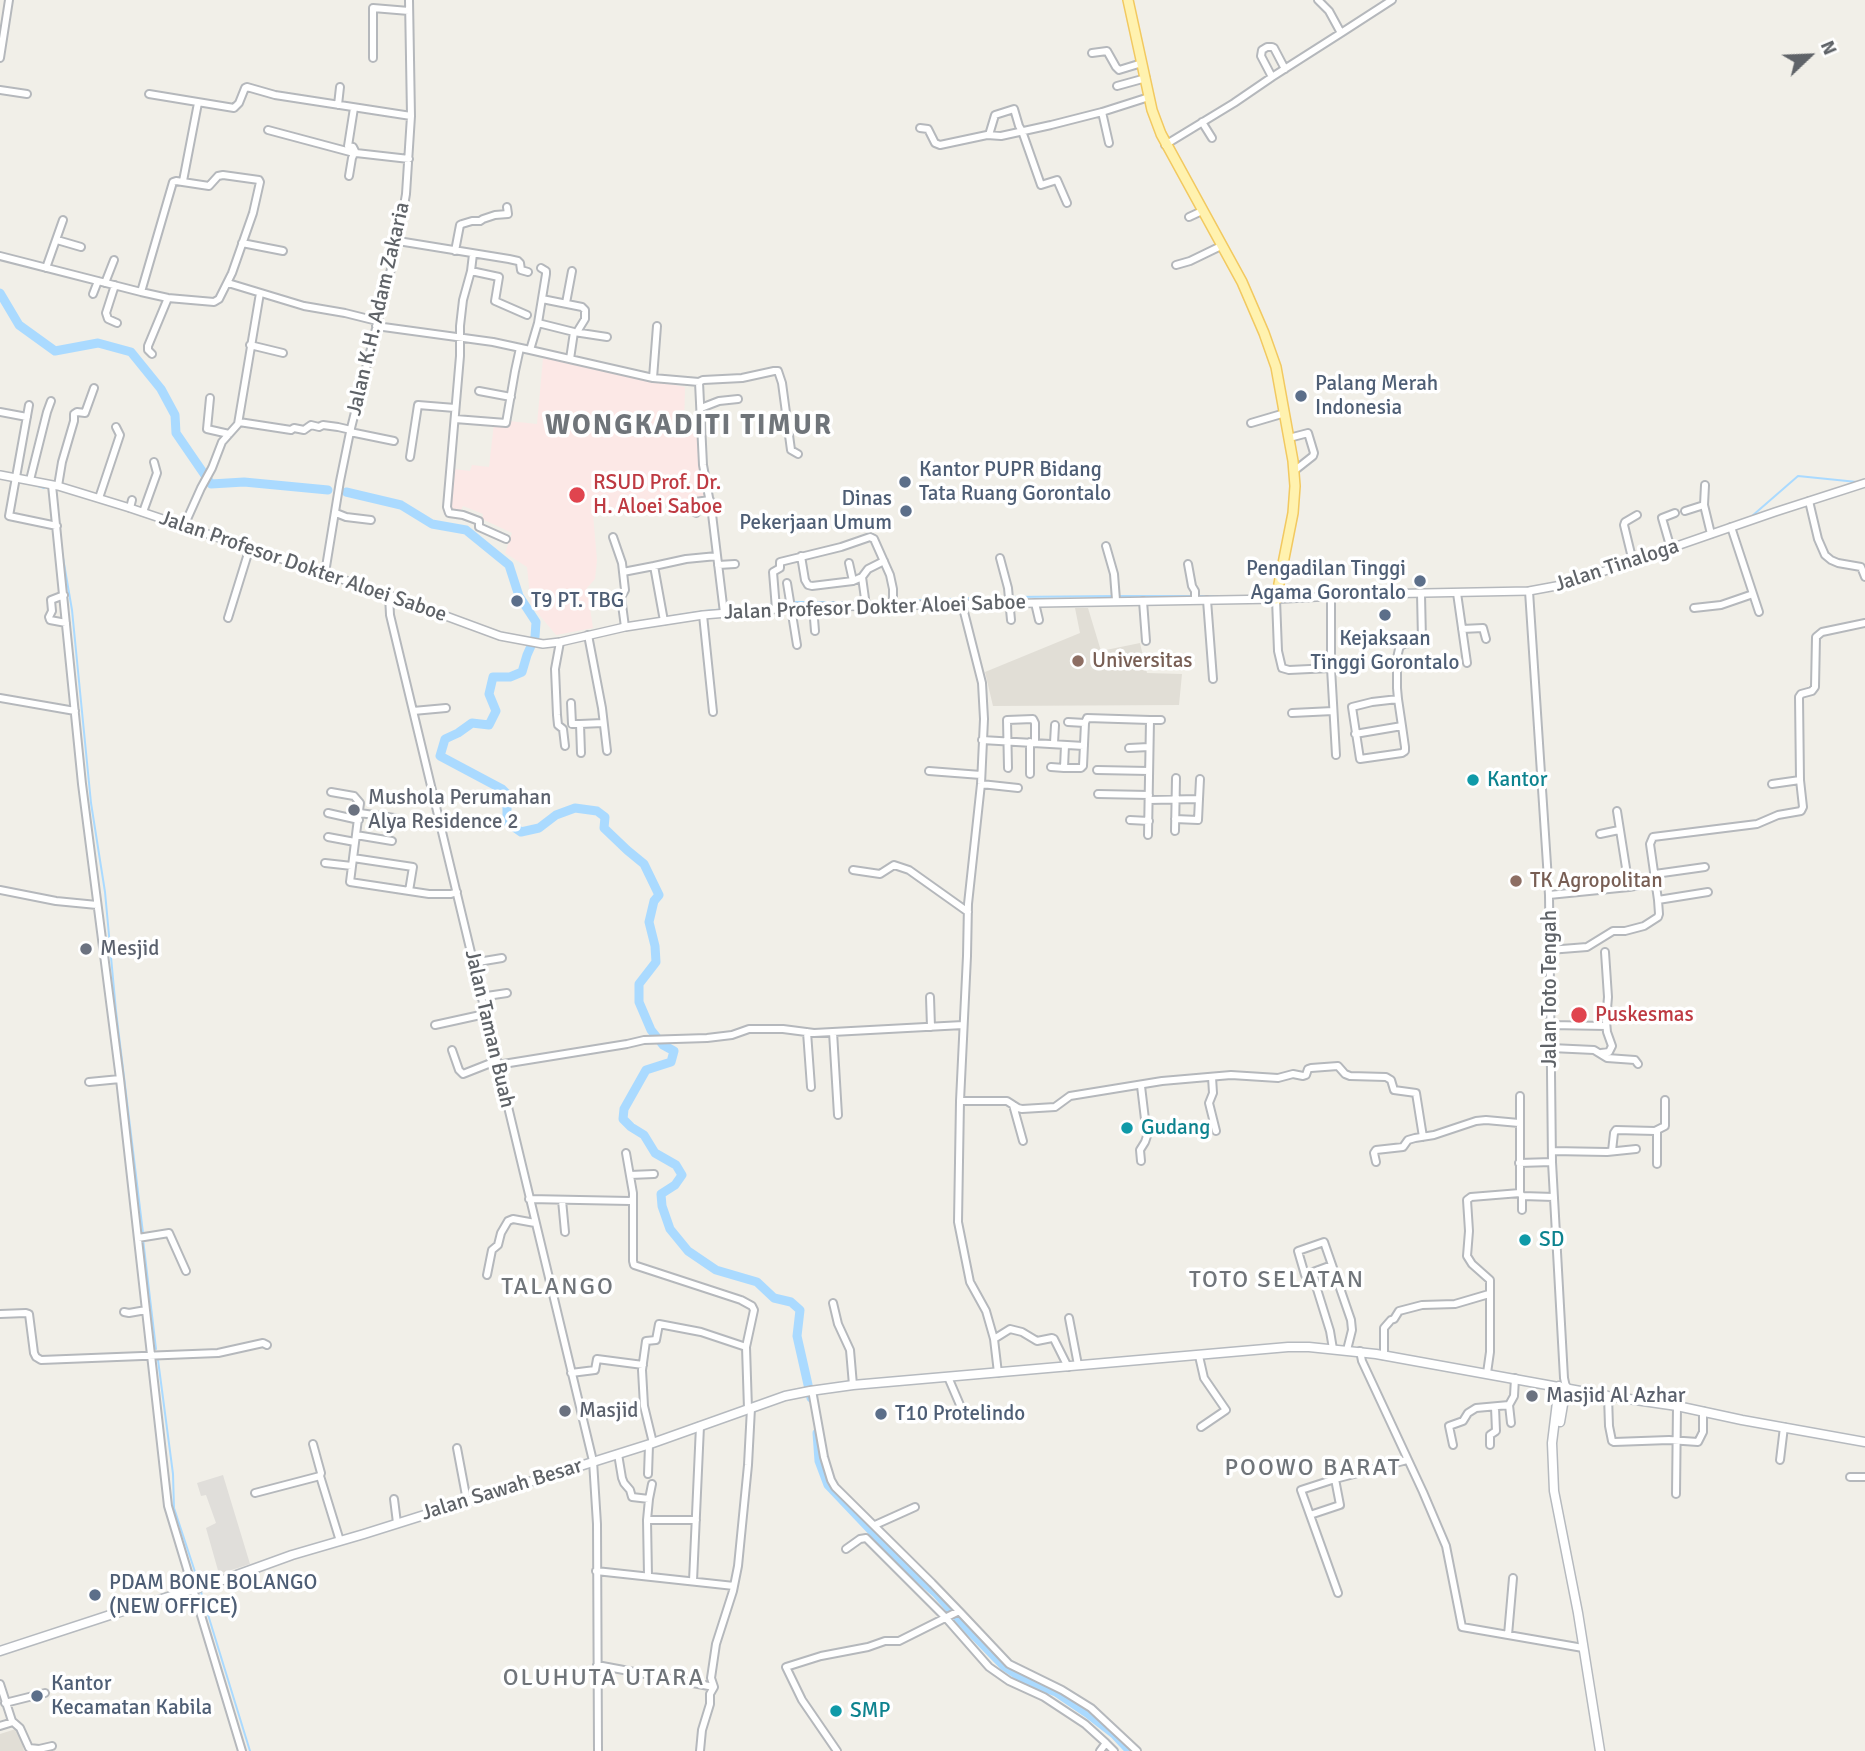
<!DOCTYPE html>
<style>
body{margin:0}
#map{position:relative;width:1865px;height:1751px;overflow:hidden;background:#f1efe8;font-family:Signika,sans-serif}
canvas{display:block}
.north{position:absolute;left:1774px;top:21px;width:70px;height:70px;-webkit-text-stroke:5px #fff;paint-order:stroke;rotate:67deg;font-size:19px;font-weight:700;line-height:28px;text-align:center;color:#5f6368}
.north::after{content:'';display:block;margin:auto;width:24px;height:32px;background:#5f6368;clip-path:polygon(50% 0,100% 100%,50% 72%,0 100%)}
</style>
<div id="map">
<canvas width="1865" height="1751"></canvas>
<div class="north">N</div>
</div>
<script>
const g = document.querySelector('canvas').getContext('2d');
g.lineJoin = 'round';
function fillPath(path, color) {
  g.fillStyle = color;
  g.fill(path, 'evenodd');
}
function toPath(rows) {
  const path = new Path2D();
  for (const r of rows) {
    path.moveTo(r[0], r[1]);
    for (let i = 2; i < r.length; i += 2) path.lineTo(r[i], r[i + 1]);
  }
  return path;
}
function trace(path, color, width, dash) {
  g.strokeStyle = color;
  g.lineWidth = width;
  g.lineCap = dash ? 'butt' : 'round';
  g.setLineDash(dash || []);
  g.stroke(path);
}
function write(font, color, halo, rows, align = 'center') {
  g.font = font + ' Signika,sans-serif';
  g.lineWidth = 7;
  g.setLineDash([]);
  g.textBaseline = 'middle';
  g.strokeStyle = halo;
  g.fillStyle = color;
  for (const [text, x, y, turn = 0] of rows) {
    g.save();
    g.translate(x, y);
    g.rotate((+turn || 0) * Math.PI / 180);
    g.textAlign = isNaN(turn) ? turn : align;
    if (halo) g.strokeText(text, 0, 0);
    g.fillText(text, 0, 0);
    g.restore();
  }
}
const industrial = toPath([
 [223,1475,250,1564,219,1574,206,1528,216,1523,206,1495,201,1496,197,1483]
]);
const education = toPath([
 [1075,608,1088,608,1101,651,1140,643,1147,673,1182,674,1179,705,993,706,985,672,1080,633],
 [19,1728,24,1751,0,1751,0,1734]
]);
const medical = toPath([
 [543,358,685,387,684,429,697,431,704,499,617,509,593,514,597,560,595,579,587,588,593,628,556,635,531,605,527,567,505,553,512,533,482,519,483,514,463,506,460,512,449,509,453,469,470,471,472,465,489,467,494,423,509,421,537,424]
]);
const stream = toPath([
 [32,484,44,488],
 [56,493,62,552,72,610,91,803,105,892,116,1011,143,1233],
 [1752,516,1798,476,1857,482],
 [1120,596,1191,596],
 [1197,596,1233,596],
 [1011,597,1114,596],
 [896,601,1005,597],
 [794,602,862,602],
 [868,602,890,601],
 [666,617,705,611,789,603],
 [638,622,660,618],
 [143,1239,156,1349],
 [158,1360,173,1474,174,1508,197,1578],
 [201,1592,250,1751]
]);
const river = toPath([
 [0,293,19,325,55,351,98,343,131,352,161,389,175,415,176,433,211,484,244,482,328,490],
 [346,492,401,505,432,524,466,530,509,565,519,596,536,622,535,637,527,655,522,672,510,677,493,677,489,694,496,711,489,725,472,723,458,733,445,739,440,756,502,789,510,797,507,806,507,822,521,832,539,828,556,815,575,808,597,811,605,817,604,828,627,850,644,864,659,895,654,901,649,922,655,946,656,962,639,984,639,1002,651,1030,663,1045,674,1051,671,1062,646,1070,624,1109,623,1119,631,1127,644,1135,655,1153,676,1165,682,1175,675,1185,661,1194,662,1206,670,1229,688,1251,716,1270,757,1282,774,1298,791,1302,800,1310,797,1336,811,1398],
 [817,1433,819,1461,828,1485,903,1564,936,1593,968,1629,1004,1666,1025,1680,1056,1692,1087,1713,1114,1734,1130,1751]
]);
const minor = toPath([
 [1341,33,1392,0],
 [1092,53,1107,51,1116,67,1119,70,1142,63],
 [0,58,9,0],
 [373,58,373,8,409,11],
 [1272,77,1261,56,1262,50,1267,47,1272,47,1274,48,1285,69],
 [1117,86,1146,78],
 [0,90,27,94],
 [149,94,234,108,239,103,245,88,247,87,275,95,411,116],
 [338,105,340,87],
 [354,108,348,146,353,147,356,153,409,159],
 [1102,112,1109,143],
 [1202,122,1212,138],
 [920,128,928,129,935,143,940,145,987,135,1001,136,1051,125,1102,112,1149,97],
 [268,130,354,153],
 [989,135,995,115,1014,109,1019,126,1022,131,1041,185,1057,180,1067,203],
 [1165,145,1234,103,1272,77,1341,33,1329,11,1318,0],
 [349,176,352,158,354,154,356,153],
 [183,181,198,103],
 [1189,217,1202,211],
 [57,240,81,247],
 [398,241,509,259,518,261,520,263,521,270,528,272],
 [242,243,283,251],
 [455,251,460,225,462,224,472,221,480,221,483,219,495,215,508,214,507,207],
 [473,254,471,271,463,300,460,326,460,356,447,507,449,513,463,515,479,521,479,527,506,539],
 [0,256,141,292,168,298,214,302,219,299,232,273,253,213,260,182,259,180,223,175,218,176,209,186,176,181,173,182,141,292],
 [1176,265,1190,261,1221,246],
 [46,268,63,220],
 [471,271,499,277,495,301,527,315],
 [105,283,114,260],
 [228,283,304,306,345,313,377,321],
 [115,285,106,313,108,319,117,323],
 [93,294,98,281],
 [542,299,582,307,585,310,585,319,577,332],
 [566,303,572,271],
 [538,323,574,332,607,337],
 [376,326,493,342,530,350,538,323,546,274,546,271,541,268],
 [657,326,653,378,699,382,703,465,712,514,724,613],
 [250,345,283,353],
 [530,350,653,378],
 [152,354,148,350,148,346,168,298],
 [570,359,574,332],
 [699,382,703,380,742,378,774,371,778,371,782,383,791,450,798,454],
 [479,391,511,397],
 [210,398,207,429,229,434],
 [29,405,9,516,57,526],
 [701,408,719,401,738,399],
 [0,412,27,417],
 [455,419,506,423,515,371,520,348],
 [239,422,291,430,294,428,304,430,311,425,319,427,323,425,338,427,351,430],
 [1251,423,1285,413],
 [350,432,394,441],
 [1289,438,1308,433,1314,453,1313,456,1294,471],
 [410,457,418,405,455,408],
 [30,480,47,412,51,401],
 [52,485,82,784,120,1079,168,1506,242,1751],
 [1705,485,1704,505,1711,534],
 [58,486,62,462,74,421,74,414,77,412,85,413,94,388],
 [99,498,120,435,116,427],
 [1809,501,1818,539,1825,555,1831,560,1838,563,1861,567,1865,577],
 [130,508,132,500],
 [1685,511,1704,505],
 [143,512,157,473,154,462],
 [336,513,346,517,371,520],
 [696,513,695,502,710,500],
 [184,526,201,488,212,468,222,442,238,424,260,293],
 [1731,527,1759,612],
 [613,537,622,563,625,590,621,597,625,627],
 [1106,546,1114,574,1116,600],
 [1671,549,1662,518,1675,513],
 [801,556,805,580,808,585,812,586,853,581],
 [1000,558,1008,588,1011,620],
 [1633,562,1624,525,1625,522,1637,515],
 [849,563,853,581,862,577,868,569,884,561],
 [1188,564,1192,586,1195,591,1195,600],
 [718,565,735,564],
 [623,572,654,566],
 [325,573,340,481,350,432,398,241,406,194,411,116,409,0],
 [862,577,866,606],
 [787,583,797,645],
 [1529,591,1549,895,1552,1162,1564,1378,1566,1387],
 [1457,593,1467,663],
 [64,595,51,600,52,611,49,617,50,620,66,623],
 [389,595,390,615,593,1461,597,1524,598,1751],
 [1276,599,1278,651,1282,668,1289,670,1331,668,1331,595],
 [1207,600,1213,679],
 [1143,601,1146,641],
 [1035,603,1039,620],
 [962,604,982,683,984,719,981,784,968,904,967,956,960,1101,958,1222,970,1282,986,1311,994,1339,998,1373],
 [813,606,815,631],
 [1694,608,1721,605,1753,594],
 [776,609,773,572,780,568,780,562,841,547,870,537,874,539,890,575,893,589,893,605],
 [703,615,713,712],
 [228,618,250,547],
 [664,621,654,566,686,559,717,556],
 [1462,629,1483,628,1486,639],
 [588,635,602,708,607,751],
 [560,642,555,669,557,715,558,725,563,729,565,746],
 [1331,668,1336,755],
 [0,698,75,711],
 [1398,699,1372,702,1352,707,1360,759,1402,753,1405,751,1405,747,1402,726,1398,699,1397,688,1397,658,1399,649,1401,645,1422,640,1421,594],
 [571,703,572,724,580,724],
 [413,711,446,708],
 [1292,713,1333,711],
 [1150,720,1161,720],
 [1068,722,1085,723,1087,718,1150,720,1148,835],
 [1355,734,1402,726],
 [982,740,1084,746],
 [1054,743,1055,725],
 [1065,745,1064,768,1081,768,1083,766,1085,723],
 [1129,748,1149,747],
 [581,753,580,724,603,723],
 [1051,767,1064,768],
 [1008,768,1007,720,1033,719,1035,723,1035,742],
 [1097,770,1149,771],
 [929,771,981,775],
 [1030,774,1030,742],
 [981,784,1018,788],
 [1772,784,1800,780],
 [331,792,354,796,360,803,350,882,429,894,451,894,457,892],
 [1098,794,1149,795],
 [1149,800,1199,799,1200,779],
 [328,813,359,820],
 [360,813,394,818],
 [1175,819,1198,820,1199,799],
 [1130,820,1149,821],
 [1175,831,1176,778],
 [1600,834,1619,830],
 [356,835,392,841],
 [328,837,355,842],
 [353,858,413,867,409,891],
 [325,863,352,866],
 [853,870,880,874,894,865,909,870,968,912],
 [1655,874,1705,867],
 [1629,887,1656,882],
 [0,890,56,901,97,905],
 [1549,895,1629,887,1617,811],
 [1658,900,1708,892],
 [1549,950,1587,947,1613,931,1625,931,1644,926,1658,917,1659,914,1658,900,1650,844,1653,837,1757,824,1778,815,1801,811,1803,807,1800,780,1799,697,1801,694,1812,691,1815,687,1816,637,1822,632,1865,623],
 [472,963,502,958],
 [480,997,507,993],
 [930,997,931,1027],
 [435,1025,485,1014],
 [1551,1025,1606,1026],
 [807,1032,811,1087],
 [833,1032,838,1115],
 [1551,1048,1594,1050,1607,1058,1635,1060,1638,1064],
 [452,1050,459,1070,463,1074,496,1061],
 [1601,1053,1609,1052,1612,1046,1607,1032,1606,1021,1608,997,1605,952],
 [497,1065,627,1044,644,1040,707,1038,732,1035,749,1029,783,1029,814,1033,963,1025],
 [1212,1077,1213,1093,1209,1103,1216,1131],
 [89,1082,120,1079],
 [1520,1096,1520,1193,1522,1196,1554,1197],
 [960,1101,1007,1101,1018,1108,1022,1109,1055,1107,1070,1096,1162,1081,1231,1075,1278,1078,1293,1074,1303,1076,1306,1075,1308,1069,1311,1068,1338,1066,1345,1074,1350,1076,1386,1077,1391,1080,1394,1090,1416,1093,1423,1137],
 [1013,1105,1023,1141],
 [1552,1151,1607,1152,1636,1149],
 [1612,1151,1614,1133,1616,1130,1655,1131,1665,1126,1665,1100],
 [1141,1161,1140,1150,1145,1142,1147,1136,1141,1086],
 [1376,1162,1374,1153,1376,1150,1403,1147,1408,1140,1415,1138,1434,1135,1476,1121,1486,1120,1519,1123],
 [1519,1163,1552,1162],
 [1657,1164,1657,1130],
 [630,1175,654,1174],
 [1522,1196,1522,1210],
 [529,1199,630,1201,633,1199,633,1193,626,1153],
 [633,1199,633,1261,634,1265,741,1300,752,1306,754,1310,746,1347,748,1409],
 [562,1200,565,1232],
 [138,1238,169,1233,186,1271],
 [1332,1265,1324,1242,1298,1251,1305,1275,1332,1265,1351,1320,1352,1330,1347,1350],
 [1312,1273,1330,1331,1333,1349],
 [487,1275,492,1250,498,1245,501,1233,508,1221,513,1219,535,1223],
 [833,1303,838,1324,850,1350,853,1385],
 [124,1312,129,1313,146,1310],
 [0,1314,26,1313,29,1314,34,1353,36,1357,41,1360,218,1353,263,1343,267,1345],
 [1069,1318,1078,1365],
 [994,1339,1010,1329,1022,1332,1037,1341,1052,1338,1054,1339,1068,1367],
 [1360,1351,1362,1361,1423,1492,1446,1546,1462,1627,1583,1648],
 [1199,1356,1204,1378,1226,1410,1201,1427],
 [1384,1356,1384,1328,1391,1320,1394,1319,1399,1311,1422,1305,1455,1304,1489,1294],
 [571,1373,595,1370,597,1359,643,1365],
 [1487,1373,1490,1352,1490,1280,1472,1264,1467,1256,1469,1231,1467,1200,1471,1197,1520,1193],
 [948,1377,960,1405],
 [812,1390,824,1457,831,1480,835,1487,932,1583,959,1611,899,1641,885,1641,868,1647,821,1656,786,1667,802,1700,837,1751],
 [1608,1396,1609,1426,1612,1441,1614,1442,1669,1440,1698,1442,1703,1432,1703,1411],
 [1509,1405,1511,1423],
 [653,1443,644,1406,642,1370,646,1341,656,1340,659,1324,701,1332,746,1347],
 [313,1444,321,1473,320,1476],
 [1453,1445,1449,1426,1463,1421,1468,1413,1476,1408,1509,1405,1514,1396,1515,1378],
 [1490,1445,1490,1435,1496,1431,1495,1407],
 [457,1448,467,1501],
 [618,1454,622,1478,624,1483,630,1490,632,1497,649,1499,647,1520,648,1576],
 [1780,1460,1784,1427],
 [648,1474,649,1445],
 [1850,1477,1865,1477],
 [255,1493,320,1476,340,1541],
 [1676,1494,1677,1406],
 [394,1499,397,1523],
 [649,1499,652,1484],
 [1310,1515,1301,1490,1335,1479],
 [647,1520,696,1520],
 [875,1525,915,1507],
 [846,1549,860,1539,866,1538,946,1618,989,1667,1009,1681,1044,1697,1085,1724,1106,1743,1100,1751],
 [596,1571,734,1586],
 [693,1581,700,1426],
 [1338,1593,1310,1515,1340,1505,1335,1479,1407,1460],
 [959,1611,1009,1664,1062,1690,1091,1708,1137,1751],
 [1508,1635,1513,1578],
 [597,1665,714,1687],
 [0,1684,12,1721,20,1728,29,1748,39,1749,52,1746],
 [5,1703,45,1693],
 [0,1726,13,1722],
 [1106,1743,1114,1751],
 [700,1751,702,1730,710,1704,710,1694,714,1687,711,1678,716,1644,733,1591,738,1566,748,1465,751,1408]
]);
const tertiary = toPath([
 [0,475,58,486,130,508,389,595,500,636,543,644,560,642,625,627,703,615,801,607,1278,599,1373,594,1529,591,1567,584,1775,512,1865,483]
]);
const secondary = toPath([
 [1559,1386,1552,1443,1554,1491,1578,1613,1600,1751],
 [1560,1422,1566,1387],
 [0,1651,110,1615,223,1580,292,1555,364,1534,650,1444,785,1396,810,1391,853,1385,1288,1347,1309,1347,1376,1354,1608,1396,1677,1406,1742,1420,1865,1442]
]);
const primary = toPath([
 [1128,0,1152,110,1161,134,1242,282,1264,333,1276,367,1293,461,1295,486,1293,513,1276,599]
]);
const markers = [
 [1301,396,7,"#5c6f8a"],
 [905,482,7,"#5c6f8a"],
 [577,495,9,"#e0444e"],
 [906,511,7,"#5c6f8a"],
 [1420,581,7,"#5c6f8a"],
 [517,601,7,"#5c6f8a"],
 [1385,615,7,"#5c6f8a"],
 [1078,661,7,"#8d6e63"],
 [1473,780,7,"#0f9aa8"],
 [354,810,7,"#6b7280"],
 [1516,881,7,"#8d6e63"],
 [86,949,7,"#6b7280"],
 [1579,1015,9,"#e0444e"],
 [1127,1128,7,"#0f9aa8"],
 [1525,1240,7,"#0f9aa8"],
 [1532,1396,7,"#6b7280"],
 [565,1411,7,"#6b7280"],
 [881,1414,7,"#5c6f8a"],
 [95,1595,7,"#5c6f8a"],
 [37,1696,7,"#5c6f8a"],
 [836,1711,7,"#0f9aa8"]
];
const streetNames = [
 ["Jalan K.H. Adam Zakaria",379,309,-77],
 ["Jalan Tinaloga",1617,566,-18],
 ["Jalan Profesor Dokter Aloei Saboe",303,567,19],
 ["Jalan Profesor Dokter Aloei Saboe",875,608,-2],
 ["Jalan Toto Tengah",1550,989,-90],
 ["Jalan Taman Buah",489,1029,77],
 ["Jalan Sawah Besar",502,1490,-17]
];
const serviceNames = [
 ["Palang Merah",1315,384],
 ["Indonesia",1315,408],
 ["Kantor PUPR Bidang",919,470],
 ["Tata Ruang Gorontalo",919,494],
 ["Dinas",892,499,"right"],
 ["Pekerjaan Umum",892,523,"right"],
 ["Pengadilan Tinggi",1406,569,"right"],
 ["Agama Gorontalo",1406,593,"right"],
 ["T9 PT. TBG",531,601],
 ["Kejaksaan",1385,639,"center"],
 ["Tinggi Gorontalo",1385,663,"center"],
 ["T10 Protelindo",895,1414],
 ["PDAM BONE BOLANGO",109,1583],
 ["(NEW OFFICE)",109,1607],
 ["Kantor",51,1684],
 ["Kecamatan Kabila",51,1708]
];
const healthNames = [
 ["RSUD Prof. Dr.",593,483],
 ["H. Aloei Saboe",593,507],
 ["Puskesmas",1595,1015]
];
const educationNames = [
 ["Universitas",1092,661],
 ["TK Agropolitan",1530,881]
];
const cultureNames = [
 ["Kantor",1487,780],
 ["Gudang",1141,1128],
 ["SD",1539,1240],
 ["SMP",850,1711]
];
const worshipNames = [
 ["Mushola Perumahan",368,798],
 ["Alya Residence 2",368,822],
 ["Mesjid",100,949],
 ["Masjid Al Azhar",1546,1396],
 ["Masjid",579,1411]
];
const quarterNames = [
 ["TOTO SELATAN",1277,1281],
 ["TALANGO",558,1288],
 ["POOWO BARAT",1313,1469],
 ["OLUHUTA UTARA",604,1679]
];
const districtNames = [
 ["WONGKADITI TIMUR",689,427]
];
fillPath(industrial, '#e0deda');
fillPath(education, '#e1ded6');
fillPath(medical, '#fce8e6');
trace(stream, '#aadaff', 2);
trace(river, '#aadaff', 9);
trace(minor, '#b5b8bc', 10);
trace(tertiary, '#b5b8bc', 10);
trace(secondary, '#b6babf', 11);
trace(primary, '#f2c960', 12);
trace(minor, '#fff', 6);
trace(tertiary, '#fff', 7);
trace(secondary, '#fff', 8);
trace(primary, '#fff2af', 9);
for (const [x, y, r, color] of markers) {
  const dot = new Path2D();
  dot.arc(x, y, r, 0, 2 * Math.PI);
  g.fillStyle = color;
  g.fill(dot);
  trace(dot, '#fff', 2.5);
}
write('21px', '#5f6368', '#fff', streetNames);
write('21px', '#4e5e75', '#fff', serviceNames, 'left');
write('21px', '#be3a42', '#fff', healthNames, 'left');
write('21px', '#785e54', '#fff', educationNames, 'left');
write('21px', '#0d838f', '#fff', cultureNames, 'left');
write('21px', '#5b616d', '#fff', worshipNames, 'left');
g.letterSpacing = '2px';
write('24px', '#70757a', '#fff', quarterNames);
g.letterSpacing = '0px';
g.letterSpacing = '2px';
write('bold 28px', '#70757a', '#fff', districtNames);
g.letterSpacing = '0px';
</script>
